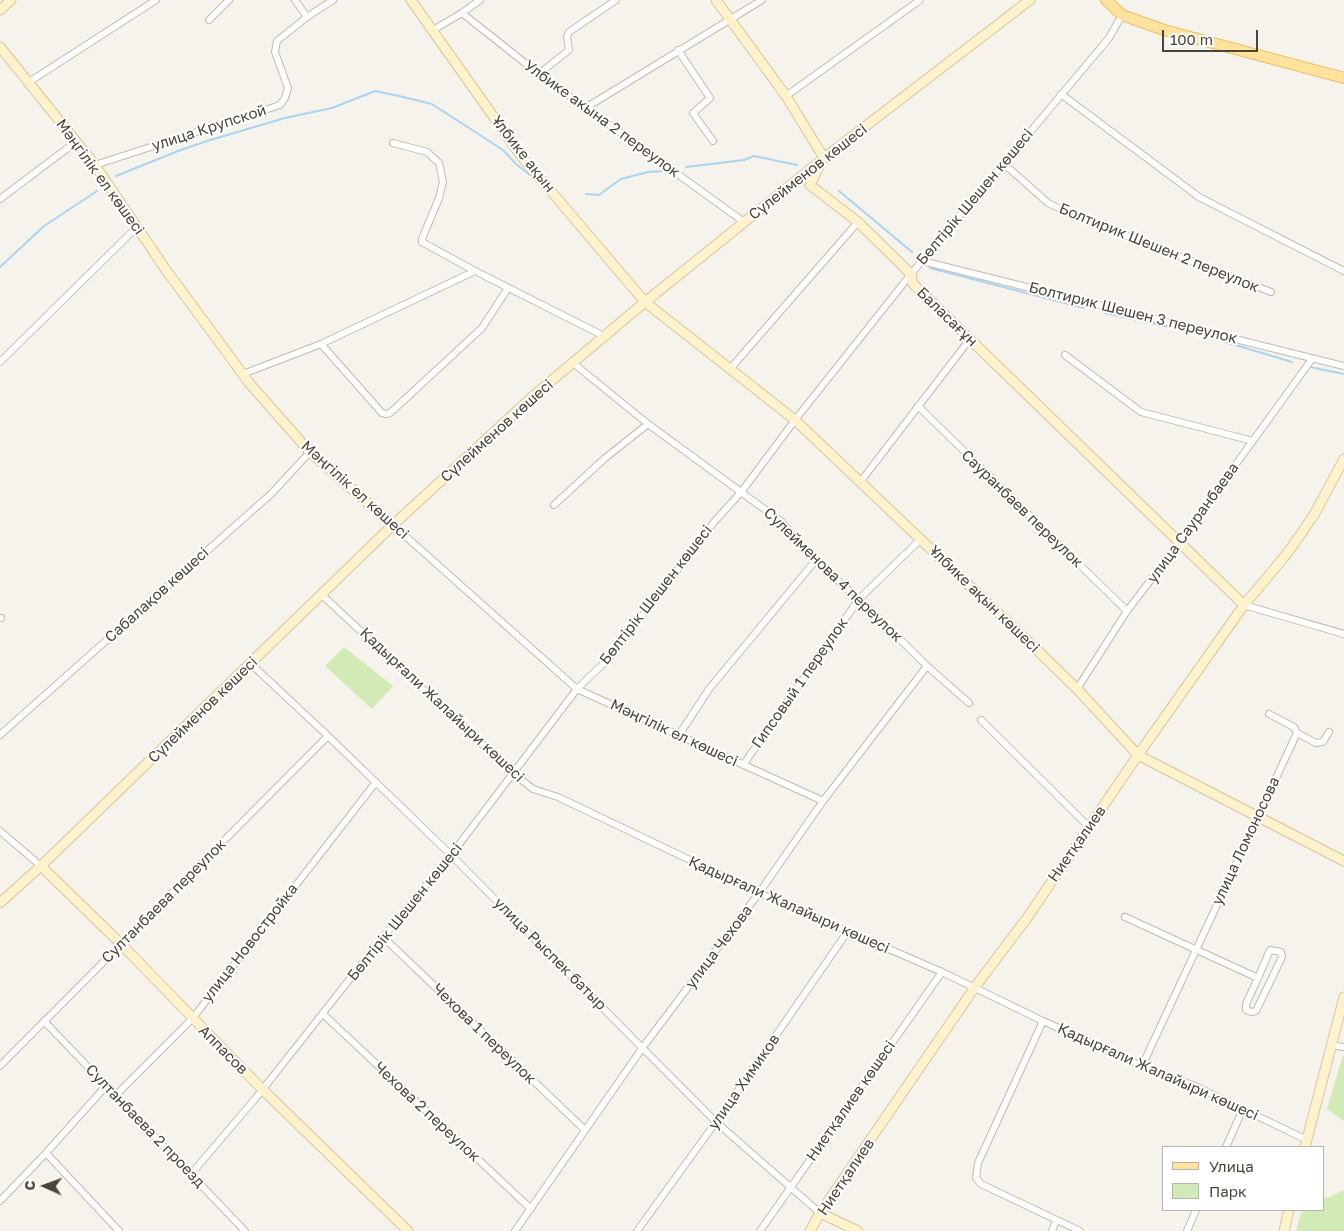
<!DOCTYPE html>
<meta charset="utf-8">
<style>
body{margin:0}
#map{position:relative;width:1344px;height:1231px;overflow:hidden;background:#f6f3ec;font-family:"Golos Text",sans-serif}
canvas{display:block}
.legend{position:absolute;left:1162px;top:1146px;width:162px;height:65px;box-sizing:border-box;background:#fff;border:1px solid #b7b4b0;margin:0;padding:6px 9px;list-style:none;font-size:15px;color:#4b4439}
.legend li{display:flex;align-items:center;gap:10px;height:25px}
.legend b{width:25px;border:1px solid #b7b4b0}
.north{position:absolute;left:20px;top:1161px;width:50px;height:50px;-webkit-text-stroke:4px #fff;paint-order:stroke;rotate:272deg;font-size:14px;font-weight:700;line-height:20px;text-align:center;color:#4b4439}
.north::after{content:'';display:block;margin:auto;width:18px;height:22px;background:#4b4439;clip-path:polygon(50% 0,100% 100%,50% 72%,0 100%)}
.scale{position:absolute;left:1162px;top:30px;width:96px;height:22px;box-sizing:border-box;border:2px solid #4b4439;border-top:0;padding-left:6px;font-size:15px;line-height:18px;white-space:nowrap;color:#4b4439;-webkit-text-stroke:4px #fff;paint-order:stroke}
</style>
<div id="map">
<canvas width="1344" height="1231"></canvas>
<ul class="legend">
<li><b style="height:6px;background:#ffe39c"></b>Улица</li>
<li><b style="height:14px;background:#d2eab5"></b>Парк</li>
</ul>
<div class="north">С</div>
<div class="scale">100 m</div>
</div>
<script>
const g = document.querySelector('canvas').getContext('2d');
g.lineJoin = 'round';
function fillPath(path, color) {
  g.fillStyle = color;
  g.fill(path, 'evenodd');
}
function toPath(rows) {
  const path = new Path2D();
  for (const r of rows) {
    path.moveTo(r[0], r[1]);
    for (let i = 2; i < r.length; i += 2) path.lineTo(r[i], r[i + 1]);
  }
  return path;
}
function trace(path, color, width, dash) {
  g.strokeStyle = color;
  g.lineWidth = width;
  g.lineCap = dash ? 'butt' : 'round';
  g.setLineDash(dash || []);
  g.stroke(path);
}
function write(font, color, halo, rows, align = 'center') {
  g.font = font + ' "Golos Text",sans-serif';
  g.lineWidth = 4;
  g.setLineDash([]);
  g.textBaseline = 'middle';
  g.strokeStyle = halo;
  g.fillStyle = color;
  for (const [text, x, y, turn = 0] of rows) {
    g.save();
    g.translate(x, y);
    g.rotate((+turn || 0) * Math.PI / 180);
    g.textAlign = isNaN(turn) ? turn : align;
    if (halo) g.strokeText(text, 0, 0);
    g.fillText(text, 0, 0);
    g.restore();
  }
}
const green = toPath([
 [344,647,393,686,372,709,325,666],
 [1343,1055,1344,1055,1344,1121,1327,1109],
 [1344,1190,1344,1231,1296,1231,1302,1210,1323,1210,1323,1197,1327,1198]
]);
const stream = toPath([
 [686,167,744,160,754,156,797,165],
 [116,176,178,151,207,141,285,118,332,108,375,91,399,96,432,104,503,150,516,164,530,175],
 [839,191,912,252],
 [586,194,599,195,621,179,648,172,664,171],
 [0,267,44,226,97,191],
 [930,268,1084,308],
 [1105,313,1192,332,1292,362],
 [1310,367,1344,374]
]);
const street = toPath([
 [295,0,307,17],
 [462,13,539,74,744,222],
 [209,20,229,0],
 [433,30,462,13,480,0],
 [678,50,710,98,693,113,713,141],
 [539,74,569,50,567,37,569,32,616,0],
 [29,82,156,0],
 [1061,94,1199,197,1344,271],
 [786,96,920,0],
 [587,107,762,0],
 [393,143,427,152,439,163,443,182,439,198,422,239,422,242,475,271],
 [1003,163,1048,203,1071,214,1271,292],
 [95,165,280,105,285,98,288,88,275,52,277,41,307,17,333,0],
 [0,199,77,141],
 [922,261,1344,366],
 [321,344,382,413,386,414,390,413,482,328,508,288],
 [1065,355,1141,412,1253,441],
 [0,362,137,227],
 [573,363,648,424,782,522,815,561,859,599,927,666,969,703],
 [730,369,858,222],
 [243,374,321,344,475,271,604,336],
 [918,406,1127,611],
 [861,481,970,339],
 [554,505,604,459,648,424],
 [393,525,577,689,823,801],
 [322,595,514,774,533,789,558,797,759,893,942,972,1043,1021,1142,1066,1195,1086,1307,1140],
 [1244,605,1344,634],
 [0,618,1,618],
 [251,664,328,736,451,855,716,1122,820,1213],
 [1077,689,1127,611,1179,543,1312,359],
 [981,720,1089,827],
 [1297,733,1316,743,1323,742,1329,732],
 [0,735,271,494,310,452],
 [679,735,709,689,815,561],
 [743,765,859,599,921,539],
 [0,831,41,866],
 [1125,917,1258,978,1246,1004,1246,1010,1251,1012,1256,1011,1282,957,1281,952,1270,950,1258,978],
 [383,937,585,1130],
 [323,1014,531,1209],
 [44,1021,245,1231],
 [1043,1021,978,1163,976,1178,981,1184,1080,1231],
 [1331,1045,1344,1047],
 [0,1066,328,736],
 [1142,1066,1297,733,1294,727,1269,714],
 [115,1096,192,1019,376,782],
 [1226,1147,1243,1109],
 [46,1153,119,1231],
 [191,1174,255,1099,383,937,451,855,577,689,610,657,715,521,742,491,795,420,911,274,1109,38,1122,15],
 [0,1201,46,1153,106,1086],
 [515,1231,643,1047,759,893,823,801,927,666],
 [637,1231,716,1122,848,931],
 [760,1231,942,972],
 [1052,1231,1056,1221],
 [1187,1231,1196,1210]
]);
const secondary = toPath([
 [411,0,522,157,645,302,795,420,1036,649,1077,689,1138,755,1344,861],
 [716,0,786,96,824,158],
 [0,10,11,0],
 [0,47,95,165,166,270,250,384,310,452,393,525],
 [821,162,810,185,858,222,911,274,913,284,1244,605],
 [41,866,121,944,262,1089,408,1231],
 [0,903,41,866,393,525,532,397,645,302,824,158,1030,0],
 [1305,1147,1344,997],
 [820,1213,858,1231],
 [810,1231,820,1213,975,987,1027,918,1138,755,1244,605,1285,556,1301,534,1315,513,1344,459],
 [1284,1231,1289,1210]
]);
const primary = toPath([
 [1106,0,1122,15,1164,30,1344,78]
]);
const streetNames = [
 ["Улбике акына 2 переулок",602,119,36],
 ["улица Крупской",209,128,-18],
 ["Ұлбике ақын",523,154,52],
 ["Сүлейменов көшесі",808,172,-38],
 ["Мәңгілік ел көшесі",100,177,54],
 ["Бөлтірік Шешен көшесі",975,197,-50],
 ["Болтирик Шешен 2 переулок",1159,248,22],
 ["Болтирик Шешен 3 переулок",1133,313,14],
 ["Баласағұн",947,317,44],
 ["Сүлейменов көшесі",497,431,-42],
 ["Мәңгілік ел көшесі",355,490,42],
 ["Сауранбаев переулок",1022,509,44],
 ["улица Сауранбаева",1193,523,-54],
 ["Сулейменова 4 переулок",833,575,44],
 ["Сабалақов көшесі",157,595,-42],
 ["Бөлтірік Шешен көшесі",656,595,-52],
 ["Ұлбике ақын көшесі",984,599,44],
 ["Гипсовый 1 переулок",800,683,-55],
 ["Қадырғали Жалайыри көшесі",442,705,43],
 ["Сүлейменов көшесі",203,710,-44],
 ["Мәңгілік ел көшесі",674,733,25],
 ["улица Ломоносова",1246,841,-65],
 ["Ниетқалиев",1077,844,-55],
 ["Султанбаева переулок",164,901,-45],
 ["Қадырғали Жалайыри көшесі",789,905,24],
 ["Бөлтірік Шешен көшесі",405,912,-51],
 ["улица Новостройка",250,943,-52],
 ["улица Чехова",719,947,-53],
 ["улица Рыспек батыр",550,954,45],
 ["Чехова 1 переулок",484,1034,44],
 ["Аппасов",223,1050,45],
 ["Қадырғали Жалайыри көшесі",1158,1072,24],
 ["улица Химиков",744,1082,-55],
 ["Ниетқалиев көшесі",851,1101,-55],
 ["Чехова 2 переулок",427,1112,43],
 ["Султанбаева 2 проезд",145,1126,46],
 ["Ниетқалиев",846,1177,-56]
];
fillPath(green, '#d2eab5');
trace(stream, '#a9d4f2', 2);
trace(street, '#c2bbae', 8);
trace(secondary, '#d6c79b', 11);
trace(primary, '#e6c16a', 12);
trace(street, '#fff', 6);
trace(secondary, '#fff3cd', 9);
trace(primary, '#ffe39c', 10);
write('15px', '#4b4439', '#fff', streetNames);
</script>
